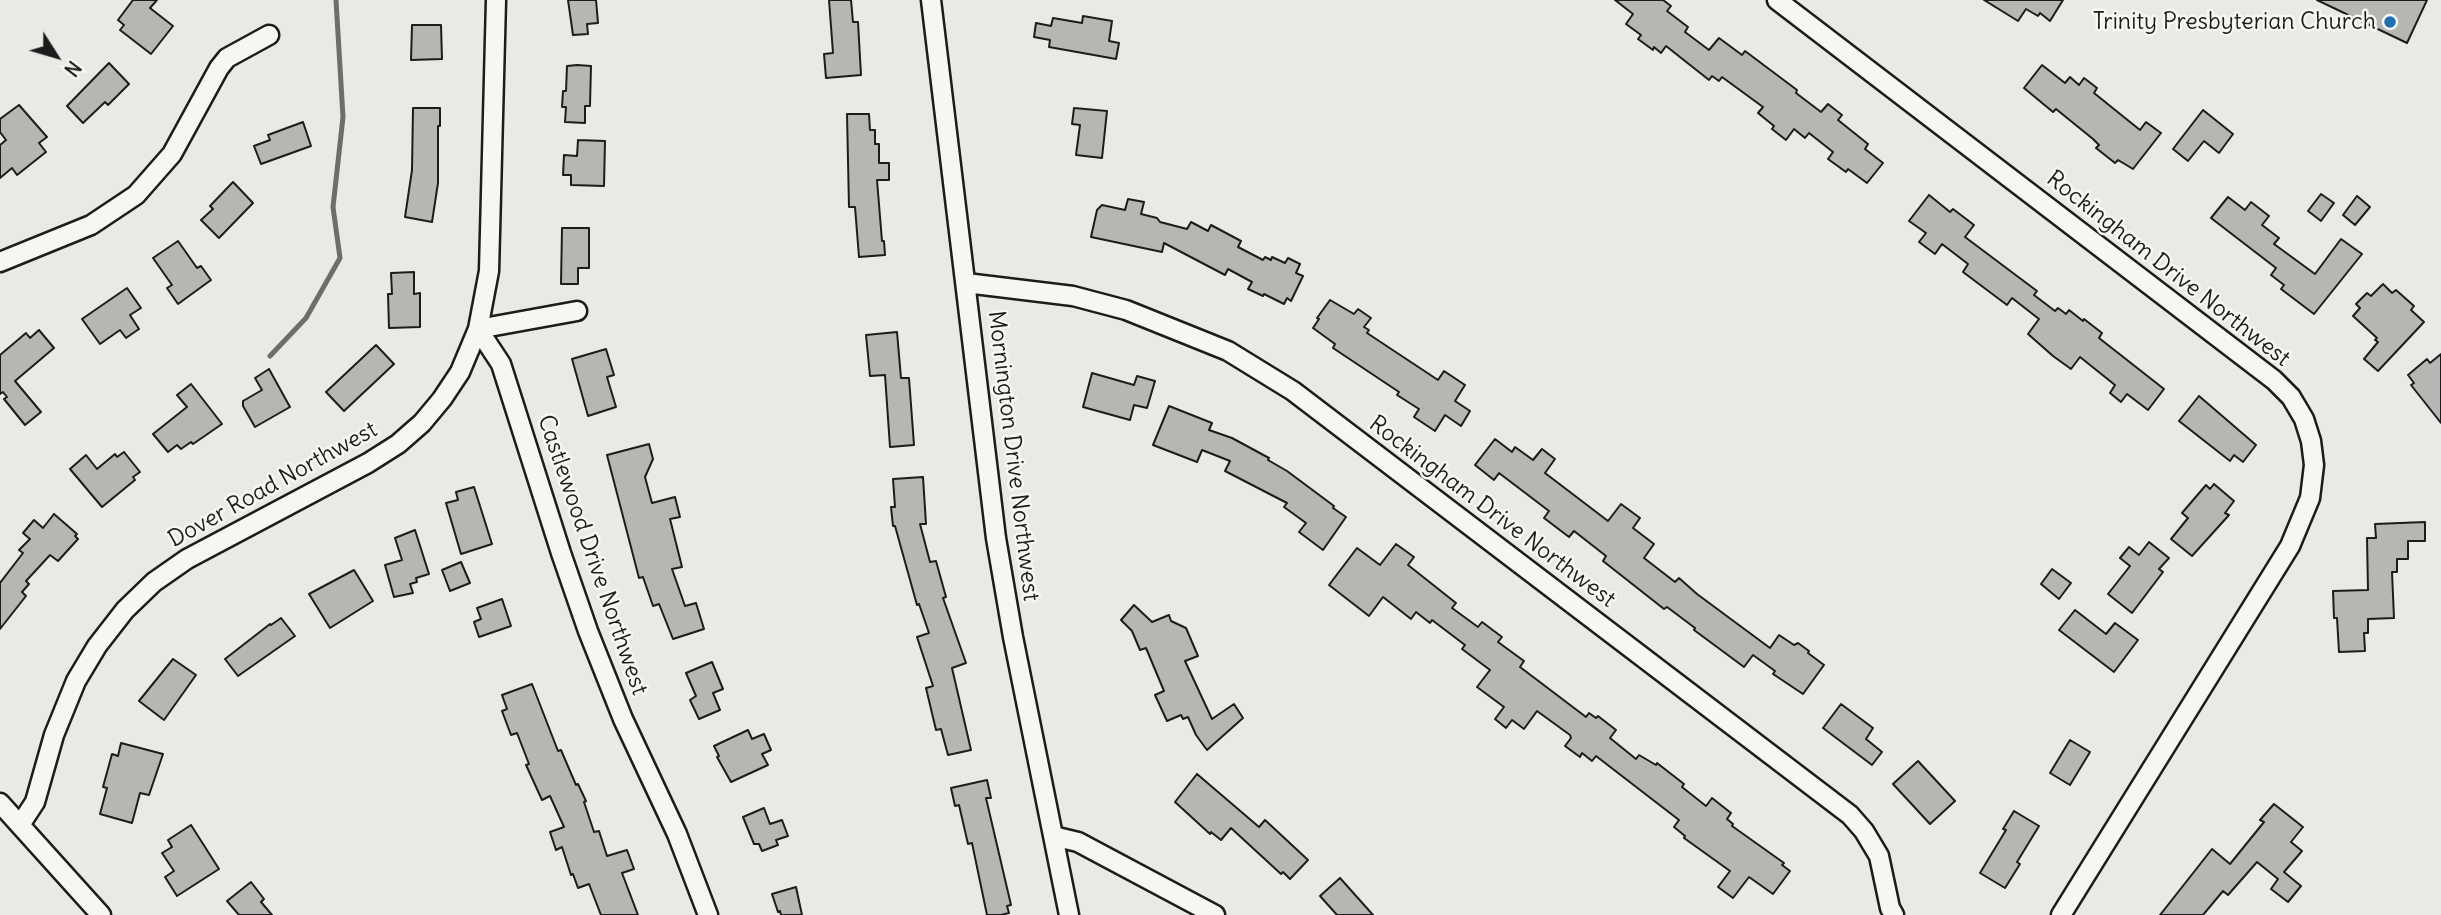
<!DOCTYPE html>
<style>
body{margin:0}
#map{position:relative;width:2441px;height:915px;overflow:hidden;background:#e9e9e5;font-family:Delius,sans-serif}
canvas{display:block}
.north{position:absolute;left:21px;top:21px;width:70px;height:70px;-webkit-text-stroke:5px #f6f6f2;paint-order:stroke;rotate:127deg;font-size:19px;font-weight:700;line-height:28px;text-align:center;color:#1c1c1c}
.north::after{content:'';display:block;margin:auto;width:24px;height:32px;background:#1c1c1c;clip-path:polygon(50% 0,100% 100%,50% 72%,0 100%)}
</style>
<div id="map">
<canvas width="2441" height="915"></canvas>
<div class="north">N</div>
</div>
<script>
const g = document.querySelector('canvas').getContext('2d');
g.lineJoin = 'round';
function toPath(rows) {
  const path = new Path2D();
  for (const r of rows) {
    path.moveTo(r[0], r[1]);
    for (let i = 2; i < r.length; i += 2) path.lineTo(r[i], r[i + 1]);
  }
  return path;
}
function trace(path, color, width, dash) {
  g.strokeStyle = color;
  g.lineWidth = width;
  g.lineCap = dash ? 'butt' : 'round';
  g.setLineDash(dash || []);
  g.stroke(path);
}
function fillPath(path, color) {
  g.fillStyle = color;
  g.fill(path, 'evenodd');
}
function write(font, color, halo, rows, align = 'center') {
  g.font = font + ' Delius,sans-serif';
  g.lineWidth = 5;
  g.setLineDash([]);
  g.textBaseline = 'middle';
  g.strokeStyle = halo;
  g.fillStyle = color;
  for (const [text, x, y, turn = 0] of rows) {
    g.save();
    g.translate(x, y);
    g.rotate((+turn || 0) * Math.PI / 180);
    g.textAlign = isNaN(turn) ? turn : align;
    if (halo) g.strokeText(text, 0, 0);
    g.fillText(text, 0, 0);
    g.restore();
  }
}
const stream = toPath([
 [270,356,306,318,340,258,333,207,343,117,336,0]
]);
const building = toPath([
 [133,0,157,0,150,8,173,26,151,54,120,30,124,25,118,20,133,0],
 [568,0,596,0,598,23,587,24,588,34,573,35,568,0],
 [829,0,851,0,853,22,858,22,861,75,826,78,824,54,833,53,829,0],
 [1615,0,1663,0,1671,6,1667,11,1688,27,1685,32,1709,50,1719,38,1742,55,1745,51,1797,90,1796,93,1821,112,1828,104,1842,115,1838,120,1868,144,1865,149,1883,163,1867,183,1848,169,1846,172,1828,159,1833,152,1809,133,1805,138,1794,129,1786,140,1772,129,1774,126,1758,113,1763,107,1722,77,1719,81,1712,76,1709,80,1666,46,1661,53,1654,47,1653,50,1638,39,1641,35,1626,24,1633,14,1615,0],
 [1984,0,2063,0,2050,21,2040,13,2038,16,2026,9,2018,21,1984,0],
 [2317,0,2427,0,2407,43,2317,0],
 [1083,16,1112,21,1109,41,1119,43,1116,59,1049,47,1050,40,1034,37,1036,23,1051,26,1053,18,1082,23,1083,16],
 [412,25,441,25,442,59,411,60,412,25],
 [109,63,129,84,108,105,105,102,83,123,67,106,109,63],
 [577,65,591,66,590,106,585,106,585,123,565,122,566,107,562,107,563,91,566,91,567,66,577,65],
 [2042,65,2065,83,2070,77,2079,85,2084,78,2097,88,2094,93,2140,130,2146,122,2161,133,2133,169,2118,160,2115,163,2096,148,2099,145,2093,139,2056,109,2053,112,2024,88,2042,65],
 [19,105,47,137,39,143,46,152,17,175,12,168,0,178,0,145,6,140,0,132,0,119,19,105],
 [413,108,440,108,440,126,438,126,438,183,432,222,405,217,412,170,413,108],
 [1074,108,1107,111,1102,158,1076,155,1080,125,1072,124,1074,108],
 [2203,110,2233,134,2219,153,2204,141,2188,161,2173,149,2203,110],
 [847,114,869,114,870,130,875,130,875,144,879,144,879,163,889,163,889,180,877,180,882,241,884,241,885,255,859,257,855,207,849,207,847,114],
 [303,122,311,146,261,164,254,146,270,140,268,135,303,122],
 [578,140,605,141,604,186,571,185,571,175,563,175,564,155,577,156,578,140],
 [233,182,253,203,219,238,201,220,213,209,210,206,233,182],
 [2321,194,2334,203,2321,221,2308,211,2321,194],
 [1929,195,1950,212,1953,209,1974,225,1965,237,2037,291,2034,295,2055,311,2058,308,2066,314,2069,310,2083,321,2084,319,2102,333,2099,338,2164,389,2148,410,2127,394,2121,402,2110,393,2115,385,2080,357,2071,369,2053,356,2028,334,2039,319,2012,298,2007,305,1963,272,1968,264,1942,244,1935,254,1919,242,1926,233,1909,221,1929,195],
 [2357,196,2370,207,2355,225,2343,215,2357,196],
 [2228,197,2245,210,2251,202,2269,216,2262,225,2279,238,2274,244,2315,274,2341,239,2362,254,2314,314,2281,289,2284,285,2271,275,2276,268,2211,218,2228,197],
 [1128,199,1144,202,1141,214,1157,218,1160,222,1187,229,1191,222,1208,231,1211,225,1241,241,1238,247,1263,260,1265,257,1271,260,1272,257,1285,263,1288,258,1300,264,1296,273,1303,276,1291,301,1287,298,1284,304,1264,294,1263,296,1248,289,1252,282,1228,269,1225,275,1164,243,1162,252,1091,237,1097,210,1102,205,1125,210,1128,199],
 [562,228,589,228,589,268,578,268,578,284,561,284,562,228],
 [178,241,197,268,201,266,211,280,178,304,167,288,172,285,153,258,178,241],
 [414,272,414,294,420,293,420,327,389,328,388,294,392,294,391,273,414,272],
 [2383,284,2392,293,2396,290,2414,306,2411,310,2424,322,2378,371,2364,359,2378,342,2375,340,2377,338,2353,316,2360,308,2356,304,2367,293,2371,296,2383,284],
 [127,288,141,308,130,315,139,329,126,338,120,330,100,344,82,319,127,288],
 [1330,300,1354,314,1358,309,1371,318,1364,327,1369,330,1367,333,1438,380,1444,371,1465,385,1455,401,1470,411,1461,426,1445,415,1435,431,1414,417,1419,409,1397,395,1399,392,1333,348,1335,344,1313,328,1319,319,1317,318,1330,300],
 [39,330,54,348,15,381,41,412,25,425,4,399,7,397,3,392,0,394,0,355,26,333,30,338,39,330],
 [897,332,901,378,909,378,914,445,890,447,885,375,870,376,866,335,897,332],
 [376,345,394,364,344,411,326,392,376,345],
 [606,349,614,375,607,377,616,407,588,416,572,359,606,349],
 [2441,354,2441,423,2411,385,2414,383,2408,375,2427,359,2430,363,2441,354],
 [269,369,290,407,255,427,243,406,243,401,262,390,255,378,269,369],
 [1092,373,1134,385,1137,376,1155,381,1147,408,1134,405,1130,420,1083,407,1092,373],
 [191,384,222,424,193,444,191,442,181,449,177,445,168,452,153,434,187,407,177,395,191,384],
 [2199,396,2256,445,2243,462,2234,455,2230,461,2179,421,2199,396],
 [1169,406,1212,423,1209,430,1232,438,1269,458,1268,460,1287,471,1334,506,1333,508,1346,517,1323,550,1299,532,1306,523,1284,507,1287,503,1225,471,1230,461,1202,450,1197,462,1153,445,1169,406],
 [1495,439,1512,452,1515,447,1533,460,1542,449,1555,459,1545,473,1608,521,1621,504,1640,518,1633,528,1654,544,1644,558,1675,582,1679,578,1697,594,1770,648,1779,635,1794,645,1798,643,1809,651,1808,653,1824,665,1803,694,1773,674,1775,671,1753,655,1744,667,1694,630,1695,628,1667,607,1664,609,1603,561,1606,556,1574,531,1569,537,1544,518,1549,511,1499,473,1494,480,1475,465,1495,439],
 [649,444,653,459,645,477,652,503,675,497,680,517,670,519,682,567,672,569,685,606,696,603,704,629,673,639,659,604,653,606,643,577,639,578,607,455,649,444],
 [124,452,140,472,133,477,135,480,102,507,70,469,86,455,97,469,115,454,117,457,124,452],
 [923,477,926,524,920,524,930,562,936,561,946,597,943,598,966,663,952,668,971,750,948,755,941,729,936,730,926,688,933,686,917,637,929,633,919,604,917,605,895,526,893,526,891,507,895,507,893,479,923,477],
 [2214,484,2234,501,2225,513,2229,515,2192,556,2171,539,2188,518,2182,513,2206,485,2210,489,2214,484],
 [474,487,492,544,461,554,446,503,458,500,456,492,474,487],
 [54,514,77,534,75,536,78,539,58,561,50,555,26,581,29,584,22,592,26,596,0,629,0,583,23,553,19,550,30,539,23,533,34,520,43,528,54,514],
 [2425,522,2425,541,2408,541,2408,559,2397,559,2397,572,2392,572,2394,618,2368,619,2368,633,2364,633,2365,651,2339,652,2337,618,2334,618,2333,591,2368,590,2367,538,2376,538,2375,524,2425,522],
 [415,530,429,574,416,578,417,582,410,584,413,593,394,597,385,565,402,560,395,538,415,530],
 [2149,542,2169,558,2159,569,2163,572,2132,613,2108,594,2130,566,2120,558,2129,547,2139,555,2149,542],
 [1396,544,1414,557,1408,565,1456,603,1452,608,1478,627,1482,622,1502,637,1498,642,1524,661,1520,667,1586,717,1589,713,1596,718,1598,716,1616,730,1610,738,1636,759,1639,755,1656,765,1657,763,1684,784,1682,787,1706,806,1712,798,1731,813,1727,819,1733,824,1732,826,1784,863,1782,865,1790,871,1773,894,1749,877,1733,898,1718,887,1730,871,1684,838,1685,836,1674,827,1679,820,1596,756,1592,761,1582,753,1580,757,1565,746,1571,738,1570,735,1537,711,1524,729,1512,720,1506,728,1495,719,1504,707,1477,687,1490,670,1462,649,1465,645,1432,620,1430,623,1416,612,1411,619,1383,597,1369,616,1329,585,1357,548,1380,565,1396,544],
 [461,562,470,583,450,591,442,570,461,562],
 [2052,569,2071,583,2059,599,2041,584,2052,569],
 [354,570,373,601,330,628,309,594,354,570],
 [502,599,511,626,479,637,474,622,481,619,477,608,502,599],
 [1134,605,1152,622,1169,615,1171,621,1186,628,1198,656,1185,661,1212,719,1234,704,1243,718,1207,750,1196,735,1188,717,1183,719,1181,715,1167,721,1155,695,1164,691,1146,648,1140,650,1132,631,1121,620,1134,605],
 [2075,610,2106,634,2115,623,2138,640,2114,672,2059,630,2075,610],
 [281,618,295,636,238,676,225,659,270,624,271,625,281,618],
 [173,659,196,675,164,720,139,701,173,659],
 [712,662,723,689,713,693,720,710,699,719,690,700,696,696,686,673,712,662],
 [532,684,558,751,561,750,576,785,578,784,586,801,584,802,594,832,599,831,607,856,627,850,634,869,622,873,638,915,601,915,589,884,578,888,573,874,571,875,562,847,556,850,550,832,564,827,550,796,542,800,526,765,529,764,517,733,511,735,502,711,507,709,502,695,532,684],
 [1841,704,1873,728,1866,739,1882,752,1872,765,1823,728,1841,704],
 [748,730,752,739,764,734,771,750,762,754,768,765,731,782,717,757,719,756,714,746,748,730],
 [2070,740,2090,752,2070,785,2050,773,2070,740],
 [121,743,163,754,149,795,140,793,132,823,100,814,107,788,103,787,112,754,118,756,121,743],
 [1918,761,1955,801,1930,824,1893,784,1918,761],
 [1197,774,1259,827,1265,820,1308,860,1290,879,1283,872,1281,874,1231,828,1221,840,1211,832,1210,834,1175,802,1197,774],
 [987,780,991,798,986,798,1011,905,1007,906,1009,913,1001,915,987,915,972,843,968,844,959,805,955,806,951,788,987,780],
 [2274,804,2303,827,2291,842,2302,851,2284,872,2301,886,2288,902,2271,889,2278,879,2257,862,2228,895,2223,891,2203,915,2160,915,2212,849,2230,864,2264,822,2260,820,2274,804],
 [764,808,770,824,782,820,788,836,776,840,778,845,762,851,759,844,754,844,743,817,764,808],
 [2014,811,2039,826,2017,862,2020,864,2005,888,1980,873,2006,830,2003,829,2014,811],
 [191,825,219,869,177,896,165,877,174,871,162,853,172,847,168,840,191,825],
 [1340,878,1373,915,1337,915,1320,896,1340,878],
 [251,882,264,899,261,902,272,915,239,915,227,901,251,882],
 [796,887,802,915,781,915,780,911,778,912,772,894,796,887]
]);
const minor = toPath([
 [931,0,996,538,1013,637,1069,915],
 [1777,0,2274,380,2291,397,2304,419,2311,441,2314,465,2310,498,2290,546,2061,915],
 [0,262,91,225,136,195,172,154,219,68,227,58,269,35],
 [966,283,1073,296,1126,310,1228,351,1293,391,1850,815,1864,831,1879,856,1890,908,1894,915],
 [577,311,478,329,501,364,561,553,588,631,623,719,677,834,708,915],
 [0,803,101,915],
 [20,825,35,802,54,735,76,681,97,646,125,610,154,582,187,559,368,463,398,444,422,423,442,399,460,372,478,329,489,271,496,0],
 [1053,836,1078,842,1215,915]
]);
const markers = [
 [2390,22,7,"#1f6fb2"]
];
const poiNames = [
 ["Trinity Presbyterian Church",2376,22]
];
const streetNames = [
 ["Rockingham Drive Northwest",2168,269,38],
 ["Mornington Drive Northwest",1013,456,83],
 ["Dover Road Northwest",273,485,-29],
 ["Rockingham Drive Northwest",1492,512,37],
 ["Castlewood Drive Northwest",592,555,71]
];
trace(stream, '#6d6d6c', 5);
fillPath(building, '#b6b6b3');
trace(building, '#1c1c1c', 2);
trace(minor, '#1c1c1c', 23);
trace(minor, '#f6f6f2', 18);
for (const [x, y, r, color] of markers) {
  const dot = new Path2D();
  dot.arc(x, y, r, 0, 2 * Math.PI);
  g.fillStyle = color;
  g.fill(dot);
  trace(dot, '#f6f6f2', 2.5);
}
write('23px', '#1c1c1c', '#f6f6f2', poiNames, 'right');
write('23px', '#1c1c1c', '#f6f6f2', streetNames);
</script>
